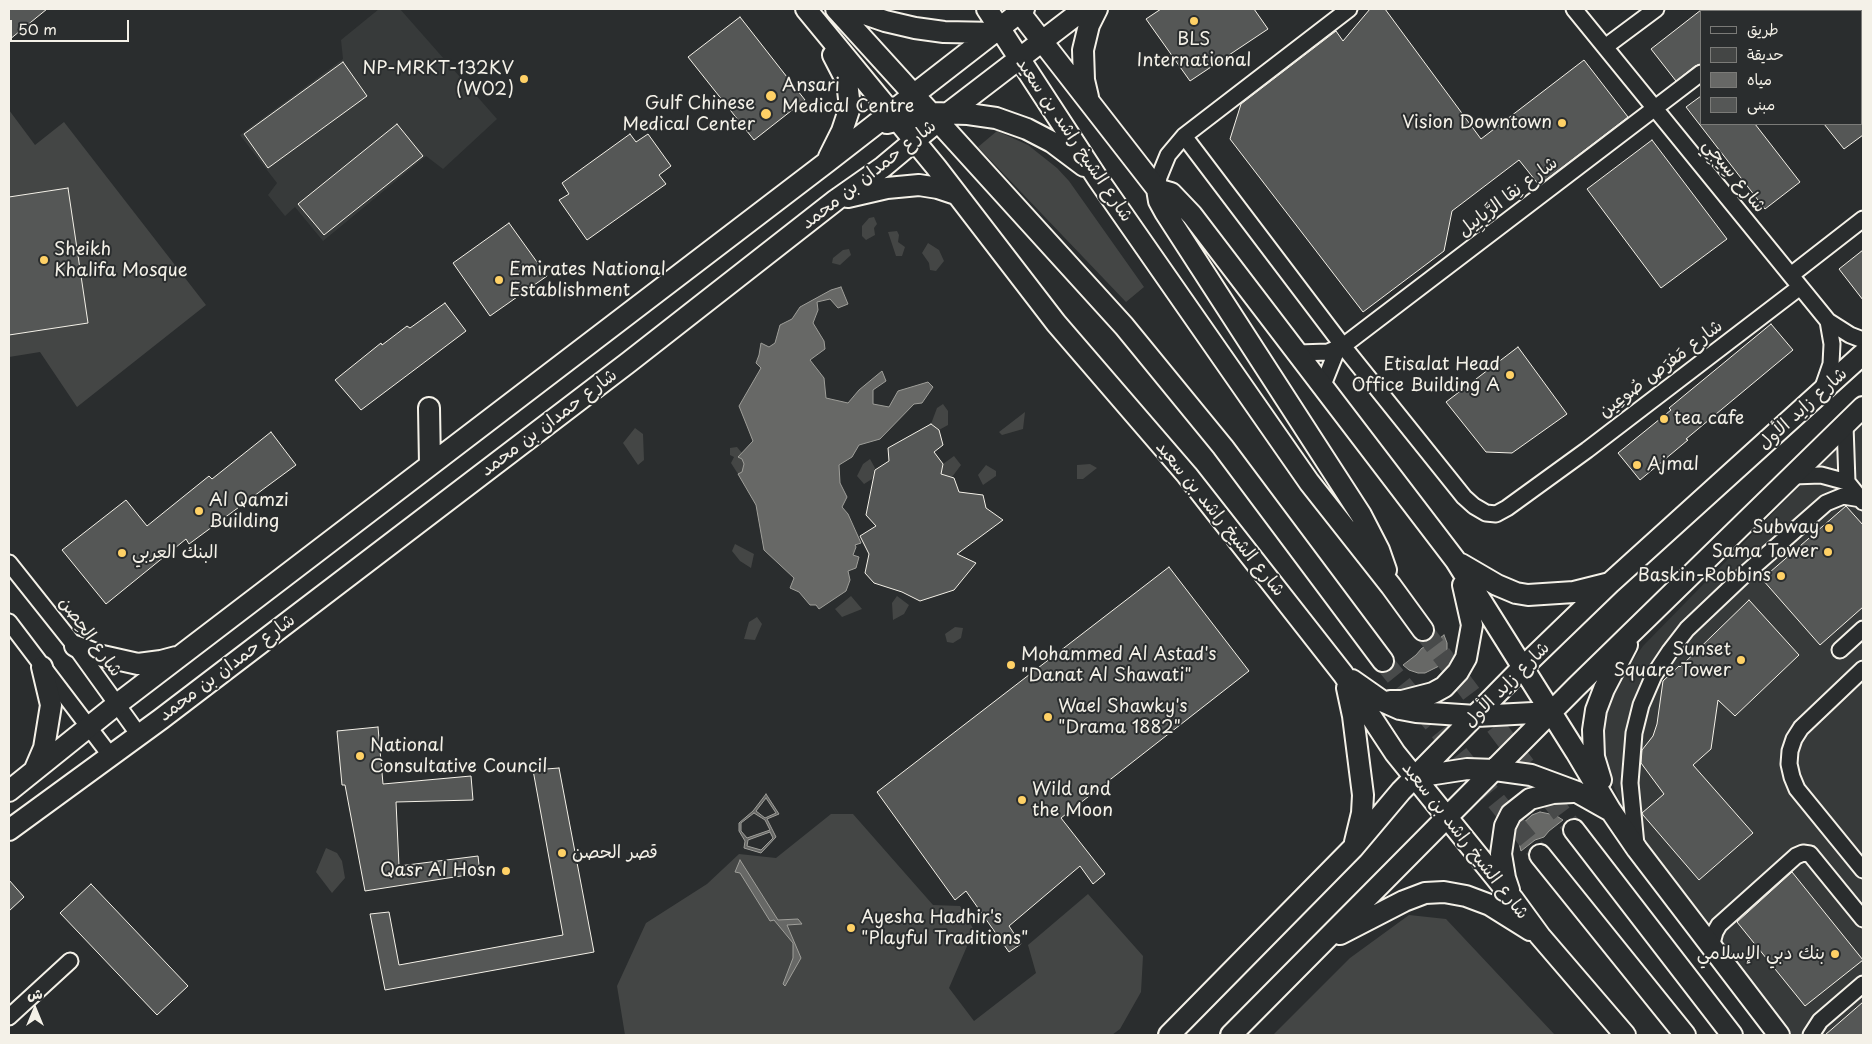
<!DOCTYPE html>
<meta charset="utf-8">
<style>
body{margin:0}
#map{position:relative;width:1872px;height:1044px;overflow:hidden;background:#2a2d2e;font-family:"Playpen Sans","Playpen Sans Arabic",sans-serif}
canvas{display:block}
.frame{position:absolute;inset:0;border:10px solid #f4f1e8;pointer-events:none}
.legend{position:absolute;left:1700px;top:10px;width:162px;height:115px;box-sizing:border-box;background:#2a2d2e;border:1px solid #7b7b78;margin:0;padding:6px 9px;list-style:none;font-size:15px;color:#f4f1e8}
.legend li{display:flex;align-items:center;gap:10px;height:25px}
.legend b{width:25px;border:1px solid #7b7b78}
.north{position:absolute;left:10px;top:984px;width:50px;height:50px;-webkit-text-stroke:4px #2a2d2e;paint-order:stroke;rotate:0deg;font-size:14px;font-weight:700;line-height:20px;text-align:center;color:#f4f1e8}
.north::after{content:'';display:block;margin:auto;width:18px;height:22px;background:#f4f1e8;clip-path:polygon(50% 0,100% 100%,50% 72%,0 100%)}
.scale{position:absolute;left:10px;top:20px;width:119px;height:22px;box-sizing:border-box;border:2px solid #f4f1e8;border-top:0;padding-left:6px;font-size:15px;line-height:18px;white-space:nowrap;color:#f4f1e8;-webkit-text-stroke:4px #2a2d2e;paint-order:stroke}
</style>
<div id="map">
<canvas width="1872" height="1044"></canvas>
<div class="frame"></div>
<ul class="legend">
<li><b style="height:6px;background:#2a2d2e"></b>طريق</li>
<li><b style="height:14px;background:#444645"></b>حديقة</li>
<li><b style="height:14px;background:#676866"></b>مياه</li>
<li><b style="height:14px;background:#555756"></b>مبنى</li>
</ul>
<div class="north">ش</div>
<div class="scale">50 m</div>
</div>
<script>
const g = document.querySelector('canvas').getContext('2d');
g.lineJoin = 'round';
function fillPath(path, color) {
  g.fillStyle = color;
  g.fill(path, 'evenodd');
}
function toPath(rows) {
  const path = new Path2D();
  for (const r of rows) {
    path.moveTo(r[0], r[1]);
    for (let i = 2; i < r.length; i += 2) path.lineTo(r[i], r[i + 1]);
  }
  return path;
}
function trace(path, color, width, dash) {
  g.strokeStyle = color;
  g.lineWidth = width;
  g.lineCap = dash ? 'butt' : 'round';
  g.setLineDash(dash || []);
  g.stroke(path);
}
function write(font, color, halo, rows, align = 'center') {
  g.font = font + ' "Playpen Sans","Playpen Sans Arabic",sans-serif';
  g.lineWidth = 4;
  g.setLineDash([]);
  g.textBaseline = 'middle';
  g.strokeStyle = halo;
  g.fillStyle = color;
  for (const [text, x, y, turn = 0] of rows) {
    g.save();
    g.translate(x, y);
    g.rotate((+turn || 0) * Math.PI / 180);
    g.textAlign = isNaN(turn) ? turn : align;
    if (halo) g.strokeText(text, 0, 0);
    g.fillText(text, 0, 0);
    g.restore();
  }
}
const built = toPath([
 [379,9,400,9,497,119,443,169,426,156,323,241,295,207,285,216,268,195,277,183,240,135,343,59,341,40],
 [1863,421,1863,1035,1790,1035,1675,885,1624,814,1604,760,1601,725,1609,699,1627,668,1643,646]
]);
const green = toPath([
 [9,110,35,145,64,122,206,305,77,407,40,352,9,357],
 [997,131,1028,145,1057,168,1069,181,1144,287,1126,302,978,147],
 [874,217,877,224,874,228,875,235,866,240,862,236,862,226,869,218],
 [897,231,899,235,898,242,905,247,902,256,896,256,888,232],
 [928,243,939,250,944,261,936,271,930,270,929,263,922,253],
 [849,249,851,255,840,265,832,263,833,258,843,250],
 [943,404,948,411,948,425,939,430,931,424,937,408],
 [1025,412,1023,429,1002,435,999,432],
 [635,428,643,434,644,460,638,465,623,443],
 [737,447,742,453,739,457,742,459,744,464,742,473,738,474,731,463,734,457,730,455,730,448],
 [954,456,961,465,952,477,941,474,943,464],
 [870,459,875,468,872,479,864,484,857,476,863,464],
 [1090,464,1097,468,1083,479,1077,479,1077,465],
 [986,465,996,471,996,476,983,485,978,475],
 [735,544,754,554,751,568,740,561,732,551],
 [851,596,862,609,842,617,835,609],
 [897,596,909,605,904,614,893,620,892,603],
 [757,617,762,624,755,640,744,639,749,622],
 [955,627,963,628,961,638,953,643,947,642,945,634],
 [831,814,853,814,933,905,960,906,974,930,949,988,974,1021,1036,973,1028,945,1088,894,1143,956,1141,992,1120,1029,1112,1035,625,1035,617,986,646,923,707,884,739,854,776,858],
 [326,848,337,853,342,861,345,878,332,893,316,872],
 [1409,915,1446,919,1555,1035,1273,1035,1350,958]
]);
const water = toPath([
 [841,287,848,304,838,308,830,299,817,302,818,310,813,323,824,341,825,349,810,360,824,378,826,398,848,403,859,390,882,371,886,381,873,390,873,404,889,407,898,391,928,382,933,387,922,403,914,404,880,439,859,445,852,457,839,465,840,483,847,497,842,507,848,514,861,543,855,545,856,547,853,555,859,557,856,568,848,571,850,580,846,591,819,609,816,605,810,605,799,592,790,588,794,578,764,550,756,505,738,474,742,472,744,464,742,459,738,457,753,441,739,406,761,368,756,363,759,355,761,343,769,347,775,343,780,325,792,319,800,307,831,290,841,287],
 [1444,635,1447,643,1447,650,1446,656,1439,666,1425,673,1418,673,1409,670,1403,665,1416,655,1422,648,1429,646,1444,635],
 [766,794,779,814,767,819,776,837,761,853,744,848,745,841,739,831,739,823,753,811,766,794],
 [766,798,776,813,765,818,756,811,766,798],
 [754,813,765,820,770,830,747,838,741,831,741,823,754,813],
 [770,832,773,838,761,850,747,846,748,840,770,832],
 [1540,812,1555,815,1563,820,1549,831,1544,837,1535,840,1521,851,1518,839,1521,825,1532,815,1540,812],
 [740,860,778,920,798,919,802,924,787,925,801,958,785,986,783,984,793,958,793,943,774,920,770,921,740,873,735,872,740,860]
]);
const building = toPath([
 [9,9,47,9,9,40,9,9],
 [1161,9,1254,9,1268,29,1190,81,1146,19,1161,9],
 [1370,9,1385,9,1481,139,1584,60,1628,117,1539,185,1519,160,1452,211,1444,251,1363,312,1230,139,1241,104,1336,31,1343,41,1370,9],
 [1701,10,1701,64,1695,66,1676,81,1651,49,1701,10],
 [740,17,805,100,754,140,688,57,740,17],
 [343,62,367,96,268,168,244,134,343,62],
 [1701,96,1701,124,1755,124,1800,182,1765,209,1686,107,1701,96],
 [397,124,423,156,324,235,298,204,397,124],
 [1824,124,1863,124,1863,135,1844,149,1824,124],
 [630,134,636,142,648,134,671,166,659,175,666,184,587,240,559,200,569,194,562,183,630,134],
 [1652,140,1727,239,1661,288,1587,189,1652,140],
 [68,188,88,323,9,335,9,197,68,188],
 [509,223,547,276,490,316,453,263,509,223],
 [1863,250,1863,300,1839,269,1863,250],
 [445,303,466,331,361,410,335,380,381,343,382,345,407,326,410,328,445,303],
 [1771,324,1793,350,1686,439,1688,440,1640,480,1618,453,1671,410,1669,408,1771,324],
 [1518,347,1567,414,1512,453,1486,452,1446,402,1518,347],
 [931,424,939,430,943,445,934,452,943,464,941,474,954,478,959,492,983,495,986,508,1003,520,957,554,976,563,954,590,920,601,902,592,874,583,865,573,869,554,860,536,876,526,866,515,875,470,889,461,888,448,931,424],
 [271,432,296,465,189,544,186,539,106,604,62,550,126,500,147,526,209,476,212,479,271,432],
 [1846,506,1863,525,1863,607,1820,645,1762,579,1846,506],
 [1169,567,1249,671,1061,818,1105,874,1093,884,1080,866,1009,926,1021,944,1009,952,966,891,955,900,877,792,1169,567],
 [1749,600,1799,655,1735,716,1718,700,1711,749,1693,765,1753,833,1699,880,1643,815,1642,813,1664,794,1641,763,1642,750,1653,736,1657,724,1663,681,1679,666,1680,667,1749,600],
 [378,727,383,784,471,776,473,800,396,802,399,866,478,856,480,873,365,891,345,785,342,785,337,731,378,727],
 [559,768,594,952,385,990,370,914,389,912,399,965,563,935,533,770,559,768],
 [1792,872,1863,960,1805,1006,1737,922,1792,872],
 [9,880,24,897,9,911,9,880],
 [91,884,188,986,157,1015,60,913,91,884],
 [1863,1002,1863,1035,1825,1035,1863,1002]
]);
const majorTunnel = toPath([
 [1423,630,1574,830],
 [1383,661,1540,855]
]);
const minor = toPath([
 [1574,9,1828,321,1850,335,1863,340],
 [1819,9,1821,11],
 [1782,11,1785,9],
 [1605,47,1656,9],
 [1861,64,1863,68],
 [1184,136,1343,346,1464,497,1474,506,1486,513,1496,514,1507,508,1587,450,1800,287],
 [1157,189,1159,177,1168,155,1184,136,1349,9],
 [1791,275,1863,219],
 [1298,353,1328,352,1343,346,1701,73],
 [1323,385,1337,350],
 [1822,390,1831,364,1832,344,1828,321],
 [1845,425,1847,482,1863,502],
 [1793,476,1821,475,1847,482],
 [9,563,75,646,139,735],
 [9,622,110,755],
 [1840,650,1863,629],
 [1863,669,1801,728,1794,739,1790,751,1789,764,1792,777,1797,789,1863,870],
 [1636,845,1630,783,1634,733,1641,705,1654,675,1670,651,1687,629,1745,574,1826,503,1843,496,1861,499],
 [1711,947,1715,932,1719,925,1796,856,1803,853,1810,854,1863,919],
 [9,1017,70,961],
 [1811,1035,1820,1021,1863,984]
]);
const major = toPath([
 [806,9,936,167,1056,323,1187,475,1343,674,1395,753,1513,899,1540,936,1625,1035],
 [836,9,1124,326,1223,447,1383,661],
 [850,9,885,21,915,28,944,32,997,33],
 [987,9,1098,179,1309,482,1391,586,1423,630],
 [1017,9,1157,189,1159,201,1165,212,1361,515,1379,550,1386,570],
 [1088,97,1084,80,1083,50,1089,25,1097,9],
 [887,123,931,113,968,114,996,118,1027,129,1052,142,1084,166],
 [829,157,842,131,850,107,847,82,833,55],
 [1157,189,1171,193,1192,215,1456,561,1576,752,1611,811,1637,849,1779,1035],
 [848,197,887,188,919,185,938,188,956,194],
 [429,408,430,465],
 [1461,564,1497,585,1516,593,1528,595,1574,592,1610,583],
 [75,646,98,655,138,664,161,661,176,657],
 [1352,680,1382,701,1400,709,1416,712,1476,716,1552,712],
 [1347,688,1353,716,1363,795,1362,813,1355,842],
 [1390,701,1402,701,1433,693,1444,687,1458,672,1466,658,1472,625,1463,585],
 [35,769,44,748,51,705,42,667],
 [1415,777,1467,769,1495,770,1531,775,1577,792,1609,810],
 [1601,780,1594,757,1593,730,1596,710,1604,689,1627,645],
 [9,791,116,705,827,162,1024,9],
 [9,830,161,719,629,362,836,200,883,167,938,121,1084,9],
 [1574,830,1732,1035],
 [1540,855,1685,1035],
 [1509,890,1505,878,1501,854,1505,826,1511,814,1530,799,1553,793,1573,792],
 [1340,934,1404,901,1425,893,1444,892,1466,896,1490,905,1530,930],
 [1169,1035,1353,848,1401,791,1523,667,1610,583,1863,354],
 [1231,1035,1576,687,1863,407]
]);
const markers = [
 [1194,21,5,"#ffd166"],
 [524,79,5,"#ffd166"],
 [771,96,6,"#ffd166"],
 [766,114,6,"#ffd166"],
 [1562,123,5,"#ffd166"],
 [44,260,5,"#ffd166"],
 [499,280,5,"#ffd166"],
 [1510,375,5,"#ffd166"],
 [1664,419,5,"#ffd166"],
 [1637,465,5,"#ffd166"],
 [199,511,5,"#ffd166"],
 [1829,528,5,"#ffd166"],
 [1828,552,5,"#ffd166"],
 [122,553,5,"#ffd166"],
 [1781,576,5,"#ffd166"],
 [1741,660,5,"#ffd166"],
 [1011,665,5,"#ffd166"],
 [1048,717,5,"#ffd166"],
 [360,756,5,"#ffd166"],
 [1022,800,5,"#ffd166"],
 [562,853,5,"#ffd166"],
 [506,871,5,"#ffd166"],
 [851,928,5,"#ffd166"],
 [1835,954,5,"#ffd166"]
];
const poiNames = [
 ["BLS",1194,40,"center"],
 ["International",1194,61,"center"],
 ["NP-MRKT-132KV",514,69,"right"],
 ["(W02)",514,90,"right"],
 ["Ansari",782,86],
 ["Medical Centre",782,107],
 ["Gulf Chinese",755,104,"right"],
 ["Medical Center",755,125,"right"],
 ["Vision Downtown",1552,123,"right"],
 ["Sheikh",54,250],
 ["Khalifa Mosque",54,271],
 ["Emirates National",509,270],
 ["Establishment",509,291],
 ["Etisalat Head",1500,365,"right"],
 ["Office Building A",1500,386,"right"],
 ["tea cafe",1674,419],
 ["Ajmal",1647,465],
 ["Al Qamzi",209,501],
 ["Building",209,522],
 ["Subway",1819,528,"right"],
 ["Sama Tower",1818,552,"right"],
 ["البنك العربي",132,553],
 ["Baskin-Robbins",1771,576,"right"],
 ["Sunset",1731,650,"right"],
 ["Square Tower",1731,671,"right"],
 ["Mohammed Al Astad's",1021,655],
 ["\"Danat Al Shawati\"",1021,676],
 ["Wael Shawky's",1058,707],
 ["\"Drama 1882\"",1058,728],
 ["National",370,746],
 ["Consultative Council",370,767],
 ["Wild and",1032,790],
 ["the Moon",1032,811],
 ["قصر الحصن",572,853],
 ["Qasr Al Hosn",496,871,"right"],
 ["Ayesha Hadhir's",861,918],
 ["\"Playful Traditions\"",861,939],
 ["بنك دبي الإسلامي",1825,954,"right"]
];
const streetNames = [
 ["شارع الشيخ راشد بن سعيد",1074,140,56],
 ["شارع حمدان بن محمد",869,175,-38],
 ["شارع سِيجِي",1734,176,51],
 ["شارع نِقا الرَّيايِيل",1508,197,-37],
 ["شارع مَفرَص صُوعِين",1661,369,-37],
 ["شارع زايد الأول",1803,409,-42],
 ["شارع حمدان بن محمد",549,423,-37],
 ["شارع الشيخ راشد بن سعيد",1220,519,51],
 ["شارع الحِصن",90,637,54],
 ["شارع حمدان بن محمد",227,668,-37],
 ["شارع زايد الأول",1507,685,-45],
 ["شارع الشيخ راشد بن سعيد",1465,841,52]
];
fillPath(built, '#373a3a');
fillPath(green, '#444645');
fillPath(water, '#676866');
trace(water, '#9f9f9a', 1);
fillPath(building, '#555756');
trace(building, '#f4f1e8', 1);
trace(majorTunnel, '#484a4a', 20, [20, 10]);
trace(minor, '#f4f1e8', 19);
trace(major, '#f4f1e8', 24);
trace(minor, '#2a2d2e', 15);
trace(major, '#2a2d2e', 20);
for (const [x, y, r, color] of markers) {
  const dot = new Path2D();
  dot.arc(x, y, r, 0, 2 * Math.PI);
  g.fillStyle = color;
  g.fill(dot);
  trace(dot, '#2a2d2e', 2);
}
write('18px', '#f4f1e8', '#2a2d2e', poiNames, 'left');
write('18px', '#f4f1e8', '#2a2d2e', streetNames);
</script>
